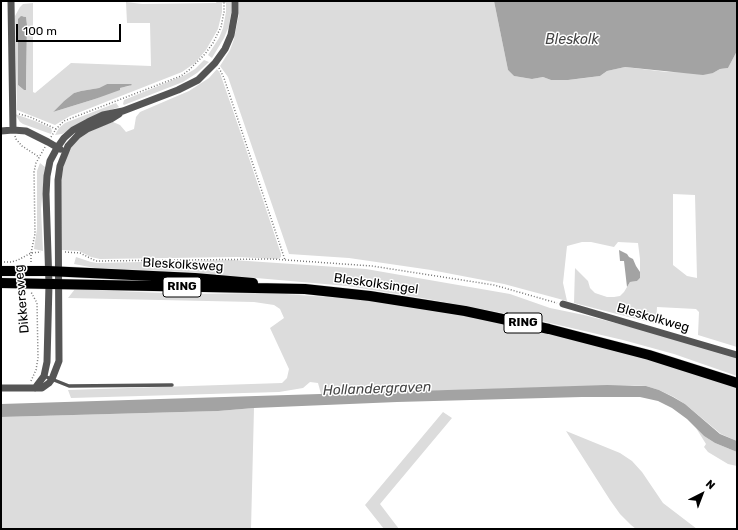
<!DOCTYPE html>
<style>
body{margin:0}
#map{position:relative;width:738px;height:530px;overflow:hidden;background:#fff;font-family:Rubik,sans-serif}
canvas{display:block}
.frame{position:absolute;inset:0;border:2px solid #000;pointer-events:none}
.north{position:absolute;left:682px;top:474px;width:40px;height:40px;-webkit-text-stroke:3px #fff;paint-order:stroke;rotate:42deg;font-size:11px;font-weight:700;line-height:16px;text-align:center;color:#000}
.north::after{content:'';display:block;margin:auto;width:14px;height:18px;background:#000;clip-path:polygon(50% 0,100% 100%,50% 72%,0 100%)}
.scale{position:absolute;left:16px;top:24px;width:105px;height:18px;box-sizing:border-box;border:2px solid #000;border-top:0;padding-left:5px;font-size:12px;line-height:14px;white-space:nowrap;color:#000;-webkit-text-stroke:3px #fff;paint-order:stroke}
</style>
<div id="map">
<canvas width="738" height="530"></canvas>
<div class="frame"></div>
<div class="north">N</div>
<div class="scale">100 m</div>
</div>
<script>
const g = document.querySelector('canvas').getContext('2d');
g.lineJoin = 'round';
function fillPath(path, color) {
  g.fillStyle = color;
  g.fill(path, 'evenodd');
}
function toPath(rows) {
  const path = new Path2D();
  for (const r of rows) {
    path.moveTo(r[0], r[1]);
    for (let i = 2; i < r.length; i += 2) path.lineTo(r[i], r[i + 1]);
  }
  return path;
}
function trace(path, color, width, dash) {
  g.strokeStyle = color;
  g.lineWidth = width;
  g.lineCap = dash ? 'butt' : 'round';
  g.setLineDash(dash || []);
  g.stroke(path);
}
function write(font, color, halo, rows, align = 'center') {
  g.font = font + ' Rubik,sans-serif';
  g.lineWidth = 3;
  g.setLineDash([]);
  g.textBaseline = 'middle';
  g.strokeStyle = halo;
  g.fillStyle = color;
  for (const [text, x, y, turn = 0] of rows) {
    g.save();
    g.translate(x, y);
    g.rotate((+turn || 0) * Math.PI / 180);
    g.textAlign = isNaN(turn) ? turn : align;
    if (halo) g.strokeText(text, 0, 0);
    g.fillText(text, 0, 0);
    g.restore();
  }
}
const green = toPath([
 [217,1,231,1,231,13,229,26,224,38,212,58,208,55,219,38,223,28,226,12,226,3,222,3,222,12,218,29,206,50,195,63,182,72,70,116,55,125,17,110,15,16,20,7,23,4,33,3,33,92,35,93,71,63,151,66,150,23,127,23,126,2,142,4,216,3],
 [23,16,26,17,27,25,26,79,26,90,24,90,18,85,18,56],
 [107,84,131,84,129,86,119,88,95,99,53,112,64,101,74,93,81,91,99,88],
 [239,1,494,1,508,70,514,76,532,79,543,77,551,80,568,80,585,78,600,76,607,71,625,67,667,72,713,73,720,69,728,68,737,51,737,347,698,335,699,312,696,309,657,307,656,324,574,303,575,268,588,281,590,288,595,293,607,297,614,297,620,296,624,292,630,282,637,281,640,278,640,259,638,243,618,242,614,247,591,242,582,242,567,246,563,283,567,301,504,284,431,270,349,258,289,254,228,77,220,66,230,50,234,39,239,14],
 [673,194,695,195,697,278,687,276,673,265],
 [204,60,209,62,197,73,183,82,124,105,123,104,124,100,185,75,195,69],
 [217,69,220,73,239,128,281,254,281,257,278,259,237,257,100,259,91,257,79,251,62,250,61,181,65,158,73,144,82,135,104,125,113,122,120,125,126,132,134,129,136,117,140,112,189,91,209,78],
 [116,103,119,107,96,115,62,134,55,135,59,128,65,123],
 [15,114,35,121,51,128,52,131,51,134,23,124,20,122],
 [40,163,45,167,41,209,43,251,34,249,37,229,37,171],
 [76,257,91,262,97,263,233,260,366,269,510,294,550,308,584,315,674,338,737,358,737,376,674,354,623,340,524,317,422,298,347,286,188,272,95,268,74,264],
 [75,289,184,294,270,293,357,299,419,307,522,327,595,345,659,362,737,388,737,441,721,434,685,404,674,397,659,390,646,386,634,385,321,394,318,383,310,382,303,388,279,392,71,398,68,390,282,383,287,378,289,369,270,328,284,318,280,309,274,305,254,302,68,298],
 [254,408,251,529,1,529,1,417,218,411],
 [443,412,452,418,380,504,399,529,384,529,365,505],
 [696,428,704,436,715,443,737,452,737,466,728,464,708,452,704,447,706,444],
 [566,431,620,453,632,461,642,472,663,503,697,529,636,529,631,525,620,514,610,500]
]);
const water = toPath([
 [494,1,737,1,737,51,728,68,720,69,713,73,703,75,625,67,607,71,600,76,568,80,551,80,543,77,532,79,514,76,508,70],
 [21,16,26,17,27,25,26,79,26,90,24,90,18,85,18,19],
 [107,84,131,84,132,85,120,88,120,90,95,99,53,112,64,101,74,93,81,91,99,88],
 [619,250,627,254,629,257,633,259,636,266,640,272,640,278,637,281,630,282,627,287,624,261,620,261],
 [607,385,646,386,659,390,673,397,685,404,720,434,737,441,737,452,715,443,704,436,687,419,672,408,658,401,640,397,582,397,397,402,254,408,218,411,1,417,1,404]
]);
const path = toPath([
 [219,68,224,78,285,260],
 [19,114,30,117,56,129],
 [15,136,16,139,22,146,39,157],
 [51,137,56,129,64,121,181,76,189,70,205,54,213,43,221,27,224,12,224,1],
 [65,252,80,253,96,261,272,259,372,266,494,285,557,303],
 [1,262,11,262,18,260,31,253,41,252],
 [31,262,31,253,35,234,34,172,36,163,45,147],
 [31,381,36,370,38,358,37,303,31,292]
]);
const service = toPath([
 [44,376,69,386,172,385]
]);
const minor = toPath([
 [11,1,13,130],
 [1,131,13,130,26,131,48,142,60,149],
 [563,304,737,355],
 [1,388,42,388,49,383,52,379,59,361,58,180,60,166,68,146,78,135,87,129,111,119,119,114],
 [35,388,44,376,47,362,49,284,46,194,47,176,50,161,57,148,64,138,73,130,88,122,103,115,123,111,178,90,198,80,215,63,225,49,231,35,235,13,235,1]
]);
const primary = toPath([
 [1,271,48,271,195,278,253,283],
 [1,283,305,289,370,296,465,311,549,329,649,355,737,383]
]);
const shields = [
 [182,287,38],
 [523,323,38]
];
const shieldNames = [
 ["RING",182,287],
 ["RING",523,323]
];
const streetNames = [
 ["Bleskolksweg",183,265,3],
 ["Bleskolksingel",376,284,8],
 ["Dikkersweg",22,299,-95],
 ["Bleskolkweg",653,318,16]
];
const waterNames = [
 ["Bleskolk",572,40],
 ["Hollandergraven",377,389,-2]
];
fillPath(green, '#dcdcdc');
fillPath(water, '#a3a3a3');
trace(primary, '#dbdbdb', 11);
trace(path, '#777', 1.5, [1, 2]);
trace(service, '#555', 3.5);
trace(minor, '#555', 7);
trace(primary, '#000', 10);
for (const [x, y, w] of shields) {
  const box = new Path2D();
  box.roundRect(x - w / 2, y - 10, w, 20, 3);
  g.fillStyle = '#fff';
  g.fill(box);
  trace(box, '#000', 1);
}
write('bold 12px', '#000', null, shieldNames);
write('13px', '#000', '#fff', streetNames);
write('italic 14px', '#444', '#fff', waterNames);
</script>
